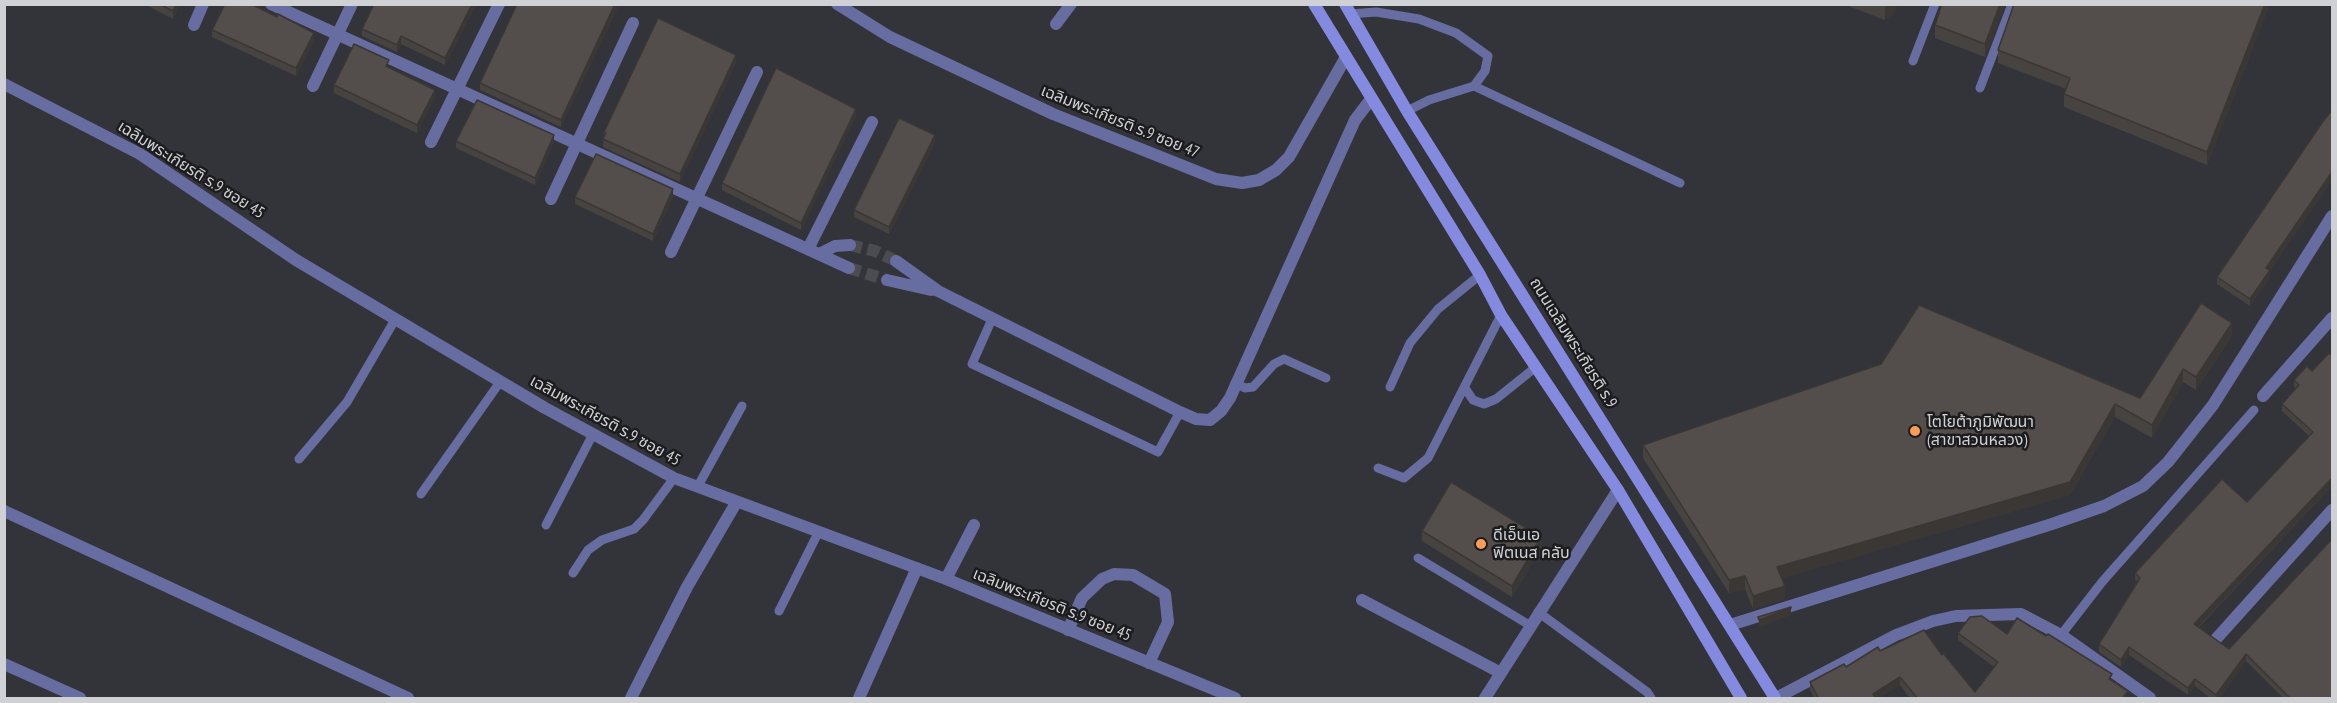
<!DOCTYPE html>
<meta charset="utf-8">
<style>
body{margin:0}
#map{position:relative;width:2337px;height:703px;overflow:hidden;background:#333439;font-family:"PT Sans Narrow",sans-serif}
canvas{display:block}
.frame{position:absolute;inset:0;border:6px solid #d0d1d4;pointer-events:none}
</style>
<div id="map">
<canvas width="2337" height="703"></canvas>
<div class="frame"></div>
</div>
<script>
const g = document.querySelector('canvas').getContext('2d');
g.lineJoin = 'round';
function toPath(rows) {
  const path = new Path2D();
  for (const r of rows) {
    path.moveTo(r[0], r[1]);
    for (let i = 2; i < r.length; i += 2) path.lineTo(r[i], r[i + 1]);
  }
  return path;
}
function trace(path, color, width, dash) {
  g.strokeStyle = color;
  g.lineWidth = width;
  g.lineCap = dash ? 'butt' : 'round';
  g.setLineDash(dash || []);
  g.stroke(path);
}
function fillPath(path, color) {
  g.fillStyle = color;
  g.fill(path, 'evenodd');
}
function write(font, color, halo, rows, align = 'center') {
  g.font = font + ' "PT Sans Narrow","Noto Sans Thai",sans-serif';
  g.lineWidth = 5;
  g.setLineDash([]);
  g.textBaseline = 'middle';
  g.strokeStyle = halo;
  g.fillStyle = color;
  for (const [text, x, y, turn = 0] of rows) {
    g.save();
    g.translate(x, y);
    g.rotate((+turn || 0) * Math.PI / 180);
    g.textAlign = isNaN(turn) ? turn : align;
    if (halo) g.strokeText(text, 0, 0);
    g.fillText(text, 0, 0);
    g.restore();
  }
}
const streetTunnel = toPath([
 [850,245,875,251,896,261],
 [849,268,887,280]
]);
const lane = toPath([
 [1350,14,1376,12,1419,19,1456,33,1488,56,1485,71,1474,86],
 [1913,61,1935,4],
 [1980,88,2012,4],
 [1407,111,1429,100,1474,86,1680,183],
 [992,319,972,364,1158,452,1180,412],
 [1235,383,1245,388,1253,387,1274,364,1284,359,1326,378],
 [1390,387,1410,343,1438,309,1480,275],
 [1465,388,1473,400,1484,404,1496,399,1536,367],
 [299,459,347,402,396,318],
 [1378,468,1404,478,1428,458,1501,315],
 [698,486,742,406],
 [421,494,500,382],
 [546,525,593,434],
 [1418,558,1531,626],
 [573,573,588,550,602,540,634,529,643,520,674,478],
 [779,611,819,531],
 [1538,612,1647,692,1651,698],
 [2061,635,2102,582,2254,410]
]);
const street = toPath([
 [271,4,849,268],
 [837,4,890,37,1053,114,1216,179,1242,183,1259,180,1276,170,1289,157,1346,57],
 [1056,24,1071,4],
 [194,25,203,4],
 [4,84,140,154,296,260,545,408,674,478,946,579,1235,698],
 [313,86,352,4],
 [431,142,499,4],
 [551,199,633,23],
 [808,249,872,122],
 [671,252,757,72],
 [819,254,835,246,850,245],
 [896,261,938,291,1180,412,1196,419,1210,420,1221,411,1230,398,1355,120,1371,99],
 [887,280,931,290],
 [2263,396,2332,318],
 [4,511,408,698],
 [946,579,974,525],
 [1362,600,1501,673],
 [1730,625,2052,524,2104,506,2143,486,2168,462,2213,405,2332,216],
 [1068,630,1082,598,1102,579,1114,574,1133,575,1165,594,1168,622,1149,663],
 [2216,639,2332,510],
 [4,664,80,698],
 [631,698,687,587,736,503],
 [859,698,917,568],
 [1485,698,1618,490],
 [1776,698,1896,635,1933,621,1956,616,2021,614,2061,635,2150,698]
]);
const secondary = toPath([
 [1314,4,1480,275,1501,315,1618,490,1741,698],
 [1345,4,1407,111,1775,698]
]);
const wall = toPath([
 [144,4,180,4,173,19],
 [476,4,445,65,401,44,397,52,362,36,362,29],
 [617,4,617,9,561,127,480,90,480,83],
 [1843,4,1897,4,1894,14,1885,20],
 [2005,4,1985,57,1935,38,1935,25],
 [2268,4,2268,9,2207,165,2064,107,2064,94,2066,89,1998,63,1998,50],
 [212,30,314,40,296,76,212,37],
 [736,63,680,182,603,147,604,132],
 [389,67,435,97,417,133,334,93,334,85],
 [2332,110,2332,180,2270,270,2270,277,2250,306,2217,284,2217,277],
 [856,116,801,230,722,190,722,183],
 [456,141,554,142,535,185,456,148],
 [935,142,889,234,854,217,854,210],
 [575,197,673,197,653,241,575,204],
 [2232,336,2196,390,2183,382,2152,438,2115,417,2070,495,1782,578,1785,599,1753,609,1745,589,1729,593,1643,458,1643,445,2140,398],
 [2307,366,2332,486,2199,627,2229,649,2332,539,2332,699,2284,699,2246,661,2219,699,2211,699,2195,686,2188,695,2129,655,2121,667,2099,652,2099,644,2138,582,2135,580,2135,573,2247,502,2309,436,2282,411,2282,404,2296,389,2294,387,2294,380],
 [1422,531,1541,548,1512,597,1422,541],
 [1958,633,2007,634,2112,681,2129,699,1911,699,1900,685,1877,699,1815,699,1810,690,1810,682,1880,651,1942,655,1975,692,1994,667,1958,640]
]);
const shadedWall = toPath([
 [176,4,180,4,173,19,173,11],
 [472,4,476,4,445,65,445,58],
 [615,4,617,4,617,9,561,127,561,120],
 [1888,4,1897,4,1894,14,1885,20,1885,7],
 [2000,4,2005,4,1985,57,1985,44],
 [2265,4,2268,4,2268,9,2207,165,2207,152],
 [314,33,314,40,296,76,296,68],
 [401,36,401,44,397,52,397,45],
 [736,55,736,63,680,182,680,174],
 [435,90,435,97,417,133,417,125],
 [856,109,856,116,801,230,801,223],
 [554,135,554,142,535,185,535,178],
 [935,135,935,142,889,234,889,227],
 [2332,172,2332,180,2270,270,2270,277,2250,306,2250,299,2266,268],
 [673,189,673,197,653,241,653,234],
 [2232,323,2232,336,2196,390,2196,377],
 [2183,369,2183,382,2152,438,2152,425],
 [2115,404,2115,417,2070,495,1777,580,1777,567],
 [2332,478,2332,486,2194,631,2194,624],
 [1541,537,1541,548,1512,597,1512,586],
 [1745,576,1745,589,1729,593,1729,580],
 [1785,586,1785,599,1753,609,1753,596],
 [1791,608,1791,615,1759,628,1759,620],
 [2129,647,2129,655,2121,667,2121,660],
 [2246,654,2246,661,2219,699,2216,699,2216,695],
 [1900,677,1900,685,1877,699,1873,699,1873,694],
 [2195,679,2195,686,2188,695,2188,688]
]);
const building = toPath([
 [159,4,176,4,173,11,159,4],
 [225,4,251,4,277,17,278,14,314,33,296,68,212,30,225,4],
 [374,4,472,4,445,58,401,36,397,45,362,29,374,4],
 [517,4,615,4,561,120,480,83,517,4],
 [1942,4,2000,4,1985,44,1935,25,1942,4],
 [2014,4,2265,4,2207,152,2064,94,2070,78,1998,50,2014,4],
 [658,18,736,55,680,174,603,139,606,133,604,132,658,18],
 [354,44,389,60,386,66,435,90,417,125,334,85,354,44],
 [776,68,856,109,801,223,722,183,776,68],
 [477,100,554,135,535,178,456,141,477,100],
 [2332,110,2332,172,2266,268,2270,270,2250,299,2217,277,2324,120,2332,110],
 [899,118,935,135,889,227,854,210,899,118],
 [596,154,673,189,653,234,575,197,596,154],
 [2201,303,2232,323,2196,377,2183,369,2152,425,2115,404,2070,482,1777,567,1785,586,1753,596,1745,576,1729,580,1643,445,1881,364,1919,305,2140,398,2201,303],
 [2329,353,2332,356,2332,478,2194,624,2229,649,2332,539,2332,697,2331,699,2291,699,2246,654,2216,695,2195,679,2188,688,2129,647,2121,660,2099,644,2140,578,2135,573,2222,479,2247,502,2313,432,2282,404,2299,385,2294,380,2307,366,2312,371,2329,353],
 [1451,482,1541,537,1512,586,1422,531,1451,482],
 [1791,607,1791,608,1759,620,1758,617,1791,607],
 [1982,616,2007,634,2017,618,2046,636,2048,634,2112,674,2109,679,2128,691,2124,696,2129,699,1918,699,1900,677,1873,694,1876,699,1819,699,1810,682,1844,664,1846,667,1878,647,1880,651,1924,630,1942,655,1943,653,1975,692,1998,662,1958,633,1970,617,1982,616]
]);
const markers = [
 [1915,431,6,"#fd9c55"],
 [1481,544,6,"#fd9c55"]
];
const streetNames = [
 ["เฉลิมพระเกียรติ ร.9 ซอย 47",1120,122,22],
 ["เฉลิมพระเกียรติ ร.9 ซอย 45",191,170,32],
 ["ถนนเฉลิมพระเกียรติ ร.9",1573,343,58],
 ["เฉลิมพระเกียรติ ร.9 ซอย 45",605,421,29],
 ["เฉลิมพระเกียรติ ร.9 ซอย 45",1052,605,22]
];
const poiNames = [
 ["โตโยต้าภูมิพัฒนา",1927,422],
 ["(สาขาสวนหลวง)",1927,440],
 ["ดีเอ็นเอ",1493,535],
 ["ฟิตเนส คลับ",1493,553]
];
trace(streetTunnel, '#4b4c50', 12, [12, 6]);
trace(lane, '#676ca1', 9);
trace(street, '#676ca1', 12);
trace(secondary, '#838adf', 12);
fillPath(wall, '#474340');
fillPath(shadedWall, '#3a3734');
fillPath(building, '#534e4b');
trace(building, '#3a3734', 1.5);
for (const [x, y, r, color] of markers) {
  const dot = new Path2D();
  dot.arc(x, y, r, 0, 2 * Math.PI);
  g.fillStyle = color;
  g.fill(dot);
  trace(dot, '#1c1c1e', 2);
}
write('16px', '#d0d1d4', '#1c1c1e', streetNames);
write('16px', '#d0d1d4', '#1c1c1e', poiNames, 'left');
</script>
